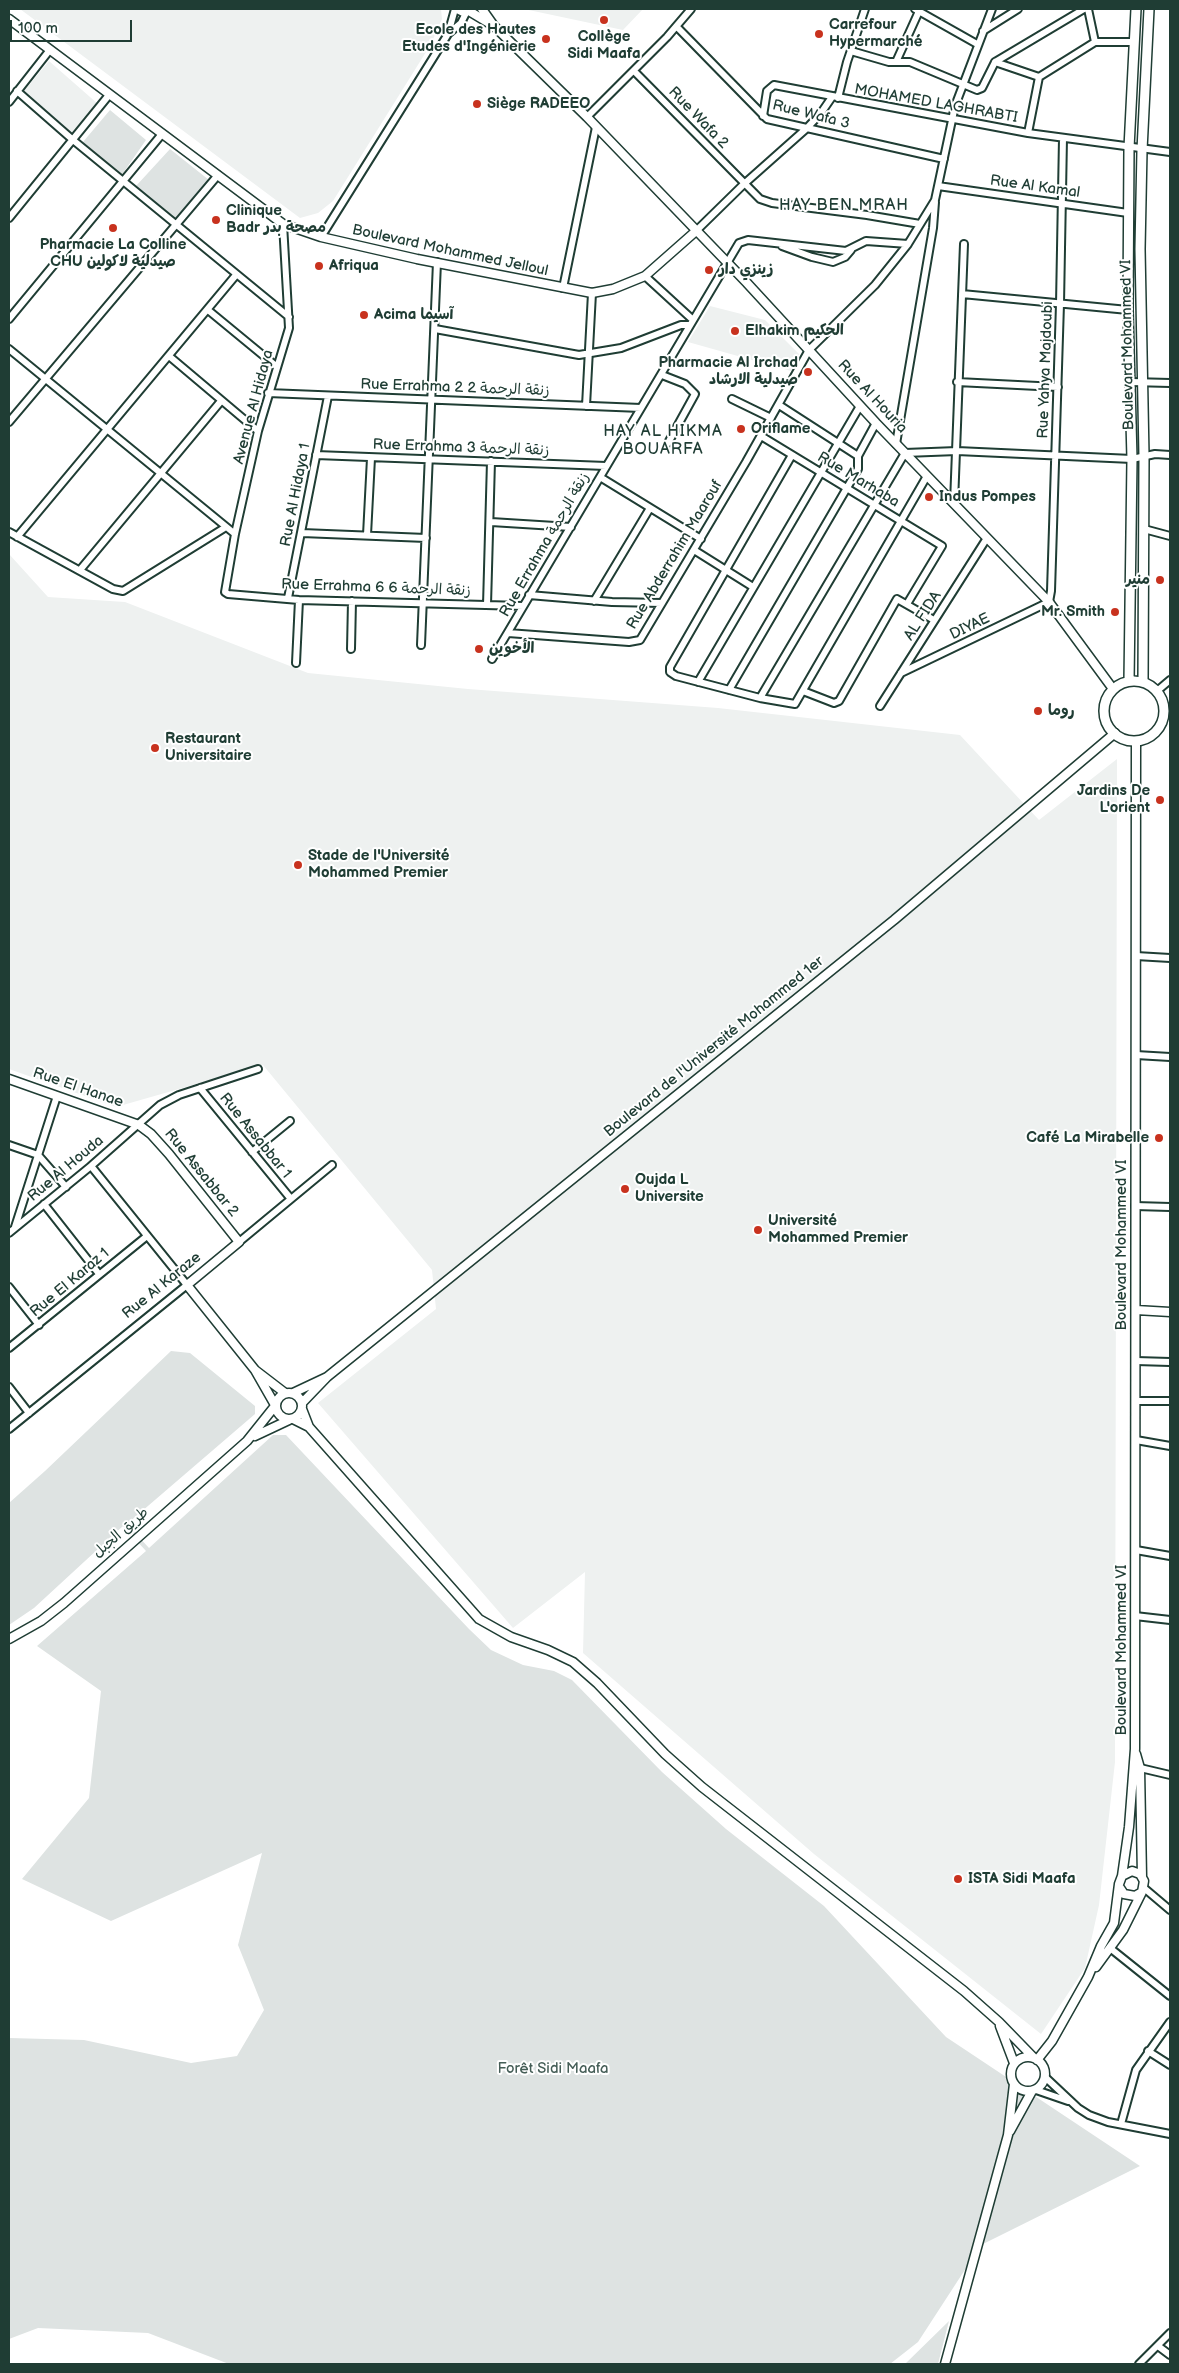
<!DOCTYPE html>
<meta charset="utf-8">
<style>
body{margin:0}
#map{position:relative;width:1179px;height:2373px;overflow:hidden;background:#fff;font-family:"Balsamiq Sans",sans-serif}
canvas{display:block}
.frame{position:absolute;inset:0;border:10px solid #1f3d34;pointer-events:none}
.scale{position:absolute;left:10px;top:20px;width:122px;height:22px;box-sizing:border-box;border:2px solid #1f3d34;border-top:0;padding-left:6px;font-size:15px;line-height:18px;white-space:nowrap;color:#1f3d34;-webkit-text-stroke:4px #fff;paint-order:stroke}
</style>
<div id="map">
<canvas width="1179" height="2373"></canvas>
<div class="frame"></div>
<div class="scale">100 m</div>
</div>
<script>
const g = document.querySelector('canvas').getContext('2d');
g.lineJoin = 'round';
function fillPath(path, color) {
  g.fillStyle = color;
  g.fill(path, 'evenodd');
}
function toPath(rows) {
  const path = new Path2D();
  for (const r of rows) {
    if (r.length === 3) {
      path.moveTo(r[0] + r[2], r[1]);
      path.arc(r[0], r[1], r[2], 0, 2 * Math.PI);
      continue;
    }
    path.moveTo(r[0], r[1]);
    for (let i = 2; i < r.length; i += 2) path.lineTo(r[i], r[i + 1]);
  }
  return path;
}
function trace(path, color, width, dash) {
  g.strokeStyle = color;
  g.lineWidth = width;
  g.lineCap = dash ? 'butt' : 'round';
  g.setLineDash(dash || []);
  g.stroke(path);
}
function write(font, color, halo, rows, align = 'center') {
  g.font = font + ' "Balsamiq Sans","Playpen Sans Arabic",sans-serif';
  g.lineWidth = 4;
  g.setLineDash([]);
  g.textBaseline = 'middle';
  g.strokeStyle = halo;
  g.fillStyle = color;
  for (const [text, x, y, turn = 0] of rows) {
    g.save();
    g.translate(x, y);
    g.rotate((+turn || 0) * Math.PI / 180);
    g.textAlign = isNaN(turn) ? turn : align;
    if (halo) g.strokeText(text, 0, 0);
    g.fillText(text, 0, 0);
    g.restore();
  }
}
const built = toPath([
 [20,9,441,9,442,19,431,44,333,201,318,213,300,218],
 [524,9,643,9,623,30],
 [49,61,98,104,74,135,24,91],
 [710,306,765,320,799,354,791,371,688,342],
 [9,554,48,597,125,602,308,673,468,689,718,708,960,735,1039,820,1117,759,1115,1762,1099,1905,1085,1968,1041,2034,814,1854,583,1653,585,1572,513,1628,318,1403,436,1309,432,1270,263,1065,116,1107,9,1069]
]);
const green = toPath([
 [110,110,146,140,121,176,83,142],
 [170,149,209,180,175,220,136,186],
 [171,1351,190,1353,255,1406,255,1414,127,1524,149,1548,273,1435,286,1435,469,1629,491,1650,523,1665,554,1671,572,1680,662,1772,726,1829,824,1906,946,2037,1140,2166,981,2245,918,2342,890,2364,229,2364,148,2333,38,2328,9,2339,9,2038,84,2040,191,2063,237,2056,264,2010,238,1945,262,1853,111,1921,22,1879,89,1798,101,1691,37,1646,146,1551,123,1526,34,1608,9,1625,9,1503,45,1471],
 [949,2321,938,2364,905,2364]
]);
const minor = toPath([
 [915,9,977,44],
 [1088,9,1095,42],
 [677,27,767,119,944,159],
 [983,31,1018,9],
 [448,34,455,9],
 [851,51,889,62,910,62,977,90,982,88,995,62],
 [896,62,920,9],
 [995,62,1039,77,1095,42,1133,42],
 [995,62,1084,9],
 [634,71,760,199,772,203,867,215,920,224],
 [17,91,73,140,289,317],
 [838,98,847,62,865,9],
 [9,102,49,51],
 [763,116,767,91,774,85,1028,133,1170,152],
 [587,117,667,37,691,9],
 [1028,133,1039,77],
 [938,186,1128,213],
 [9,218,109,95],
 [283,224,289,328,258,431,235,534,225,592,228,594,299,600,523,606],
 [696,231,744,184,807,128,821,113,832,97],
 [321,237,448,34,461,23,467,11],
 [782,246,812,257,833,262,845,257,851,250],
 [645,276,693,320],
 [563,288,596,127],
 [962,294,1128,310],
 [208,310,276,366],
 [9,319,162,134],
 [435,329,579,355,621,348,681,325,690,325],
 [9,349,235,534],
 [169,356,258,431],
 [662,375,685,384,695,394,668,443],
 [957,382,1058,387],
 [1131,382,1170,383],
 [268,393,641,408],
 [732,399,771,418],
 [779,405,858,456],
 [586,406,592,293],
 [9,422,218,175],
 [761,436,942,546,907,604],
 [896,444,933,228,935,202],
 [316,455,606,466],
 [792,455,670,667,670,672,676,676,760,698,795,704,927,476],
 [600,477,701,539],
 [954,503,964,244],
 [491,522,571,527],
 [1144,529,1170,536],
 [9,532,113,589,123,591,226,527],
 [302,533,426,538],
 [367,535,371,458],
 [17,537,236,275],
 [694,550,753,587],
 [80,570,221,401],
 [529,595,612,602,662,603],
 [288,598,328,396],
 [594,601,650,508],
 [487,605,491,461],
 [508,633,629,642,640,640,746,462,809,350,875,285,908,244],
 [421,645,437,262],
 [351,649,352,601],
 [492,659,739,243,748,240,846,251,866,241,908,244,935,200,955,106,992,9],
 [296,663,299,600],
 [901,673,1049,602,1051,591,1060,304,1063,138],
 [698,682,860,406],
 [729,690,858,469,858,456,876,423],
 [803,691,834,703,839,701,897,599,934,620],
 [1157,691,1170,680],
 [760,698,905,453,957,451,1132,459,1155,454,1170,455],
 [880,706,987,538],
 [1136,956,1170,958],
 [1136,1055,1170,1057],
 [200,1088,291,1199],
 [9,1145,38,1155,66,1187],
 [252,1152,290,1121],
 [44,1204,99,1274],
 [1135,1206,1170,1207],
 [15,1227,57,1096],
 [9,1233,91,1166,160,1105,179,1095,258,1069],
 [239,1242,332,1165],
 [9,1287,39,1325],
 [9,1348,147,1236],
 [1136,1361,1170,1362],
 [9,1387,29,1413],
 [1136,1401,1170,1401],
 [9,1429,187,1285,91,1166],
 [1136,1440,1170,1446],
 [1136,1550,1170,1556],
 [1135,1616,1170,1620],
 [1136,1767,1170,1775],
 [1144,1888,1170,1910],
 [1110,1948,1170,1996],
 [1148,2051,1170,2065],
 [1045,2077,1078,2108,1089,2115,1108,2122,1170,2134],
 [1036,2090,1068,2101],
 [1121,2124,1136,2070,1170,2022],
 [1158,2346,1170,2355],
 [1139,2364,1170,2333]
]);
const tertiary = toPath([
 [457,9,463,12,471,9],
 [482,9,494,26,587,117,747,283,876,423,1049,602,1113,689],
 [469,11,494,26],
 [9,19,283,224,321,237,417,259,592,293,613,289,645,276,696,231],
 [9,1079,139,1125,151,1134,169,1154,239,1242,187,1285,255,1370],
 [1136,1310,1170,1312],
 [327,1377,894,920,1115,733],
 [289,1406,13],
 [293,1393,327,1377,302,1403],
 [275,1405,255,1370,285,1393],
 [293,1419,309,1427,302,1409],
 [309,1427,479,1619,511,1637,548,1650,573,1662,597,1683,665,1754,702,1787,964,1991,999,2022,1034,2058],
 [255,1436,289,1420],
 [9,1639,41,1621,64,1603,247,1441,275,1406],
 [1136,1754,1140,1768,1142,1877],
 [1122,1876,1129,1827,1135,1749,1136,741],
 [1096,1967,1123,1930,1142,1892],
 [1000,2026,1014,2063],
 [1028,2074,17],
 [1037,2060,1052,2041,1088,1977,1101,1946,1114,1923,1119,1884,1122,1876,1132,1871,1140,1874,1144,1881,1142,1892,1135,1896,1124,1894,1120,1888],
 [1010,2131,1032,2091],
 [945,2364,1008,2135,1014,2084]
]);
const secondary = toPath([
 [1134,711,30],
 [1129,681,1132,459,1128,310,1129,148,1136,9],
 [1143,682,1144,456,1140,249,1142,150,1149,9]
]);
const markers = [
 [604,20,5,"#c8321e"],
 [819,34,5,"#c8321e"],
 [546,39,5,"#c8321e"],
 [477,104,5,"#c8321e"],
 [216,220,5,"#c8321e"],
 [113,228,5,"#c8321e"],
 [319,266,5,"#c8321e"],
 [709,270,5,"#c8321e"],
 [364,315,5,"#c8321e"],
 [735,331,5,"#c8321e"],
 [808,372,5,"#c8321e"],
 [741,429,5,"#c8321e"],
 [929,497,5,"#c8321e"],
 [1160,580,5,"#c8321e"],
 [1115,612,5,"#c8321e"],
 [479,649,5,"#c8321e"],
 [1038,711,5,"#c8321e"],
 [155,748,5,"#c8321e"],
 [1160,800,5,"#c8321e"],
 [298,865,5,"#c8321e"],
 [1159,1138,5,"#c8321e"],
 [625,1189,5,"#c8321e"],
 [758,1230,5,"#c8321e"],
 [958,1879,5,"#c8321e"]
];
const poiNames = [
 ["Carrefour",829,25],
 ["Hypermarché",829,42],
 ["Ecole des Hautes",536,30,"right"],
 ["Etudes d'Ingénierie",536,47,"right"],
 ["Collège",604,37,"center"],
 ["Sidi Maafa",604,54,"center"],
 ["Siège RADEEO",487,104],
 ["Clinique",226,211],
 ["Badr مصحة بدر",226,228],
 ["Pharmacie La Colline",113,245,"center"],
 ["CHU صيدلية لاكولين",113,262,"center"],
 ["Afriqua",329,266],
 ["زينزي دار",719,270],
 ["Acima آسيما",374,315],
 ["Elhakim الحكيم",745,331],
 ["Pharmacie Al Irchad",798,363,"right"],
 ["صيدلية الارشاد",798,380,"right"],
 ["Oriflame",751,429],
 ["Indus Pompes",939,497],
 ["منير",1150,580,"right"],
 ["Mr. Smith",1105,612,"right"],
 ["الأخوين",489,649],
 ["روما",1048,711],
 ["Restaurant",165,739],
 ["Universitaire",165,756],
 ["Jardins De",1150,791,"right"],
 ["L'orient",1150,808,"right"],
 ["Stade de l'Université",308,856],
 ["Mohammed Premier",308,873],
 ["Café La Mirabelle",1149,1138,"right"],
 ["Oujda L",635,1180],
 ["Universite",635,1197],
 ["Université",768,1221],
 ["Mohammed Premier",768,1238],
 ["ISTA Sidi Maafa",968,1879]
];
const streetNames = [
 ["MOHAMED LAGHRABTI",936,104,10],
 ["Rue Wafa 3",811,115,14],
 ["Rue Wafa 2",698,118,46],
 ["Rue Al Kamal",1035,187,8],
 ["Boulevard Mohammed Jelloul",450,251,12],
 ["Boulevard Mohammed VI",1128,345,-91],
 ["Rue Yahya Majdoubi",1046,370,-88],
 ["Rue Errahma 2 2 زنقة الرحمة",455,388,2],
 ["Rue Al Houria",872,397,47],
 ["Avenue Al Hidaya",254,407,-75],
 ["Rue Errahma 3 زنقة الرحمة",461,448,2],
 ["Rue Marhaba",858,480,31],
 ["Rue Al Hidaya 1",296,495,-79],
 ["Rue Errahma زنقة الرحمة",545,545,-60],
 ["Rue Abderrahim Maarouf",675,555,-59],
 ["Rue Errahma 6 6 زنقة الرحمة",376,588,2],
 ["AL FIDA",923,616,-57],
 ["DIYAE",970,627,-26],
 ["Boulevard de l'Université Mohammed 1er",714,1047,-39],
 ["Rue El Hanae",78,1088,19],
 ["Rue Assabbar 1",255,1136,51],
 ["Rue Al Houda",66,1169,-40],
 ["Rue Assabbar 2",201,1173,51],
 ["Boulevard Mohammed VI",1122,1245,-90],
 ["Rue El Karaz 1",70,1283,-40],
 ["Rue Al Karaze",162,1286,-39],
 ["طريق الجبل",121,1533,-41],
 ["Boulevard Mohammed VI",1122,1650,-90]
];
const parkNames = [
 ["Forêt Sidi Maafa",553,2069]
];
const neighbourhoodNames = [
 ["HAY BEN MRAH",844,206],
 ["HAY AL HIKMA",663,432],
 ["BOUARFA",663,450]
];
fillPath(built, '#eef1f0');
fillPath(green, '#dee3e2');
trace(minor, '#1f3d34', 10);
trace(tertiary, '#1f3d34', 11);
trace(secondary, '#1f3d34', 12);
trace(minor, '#fff', 6);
trace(tertiary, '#fff', 8);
trace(secondary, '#fff', 9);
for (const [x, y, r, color] of markers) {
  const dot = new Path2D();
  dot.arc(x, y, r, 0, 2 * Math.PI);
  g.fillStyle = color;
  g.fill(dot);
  trace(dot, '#fff', 2);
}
write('bold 15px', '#1f3d34', '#fff', poiNames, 'left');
write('15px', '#1f3d34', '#fff', streetNames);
write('15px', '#455e57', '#fff', parkNames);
g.letterSpacing = '1px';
write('16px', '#1f3d34', '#fff', neighbourhoodNames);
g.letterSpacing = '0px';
</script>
